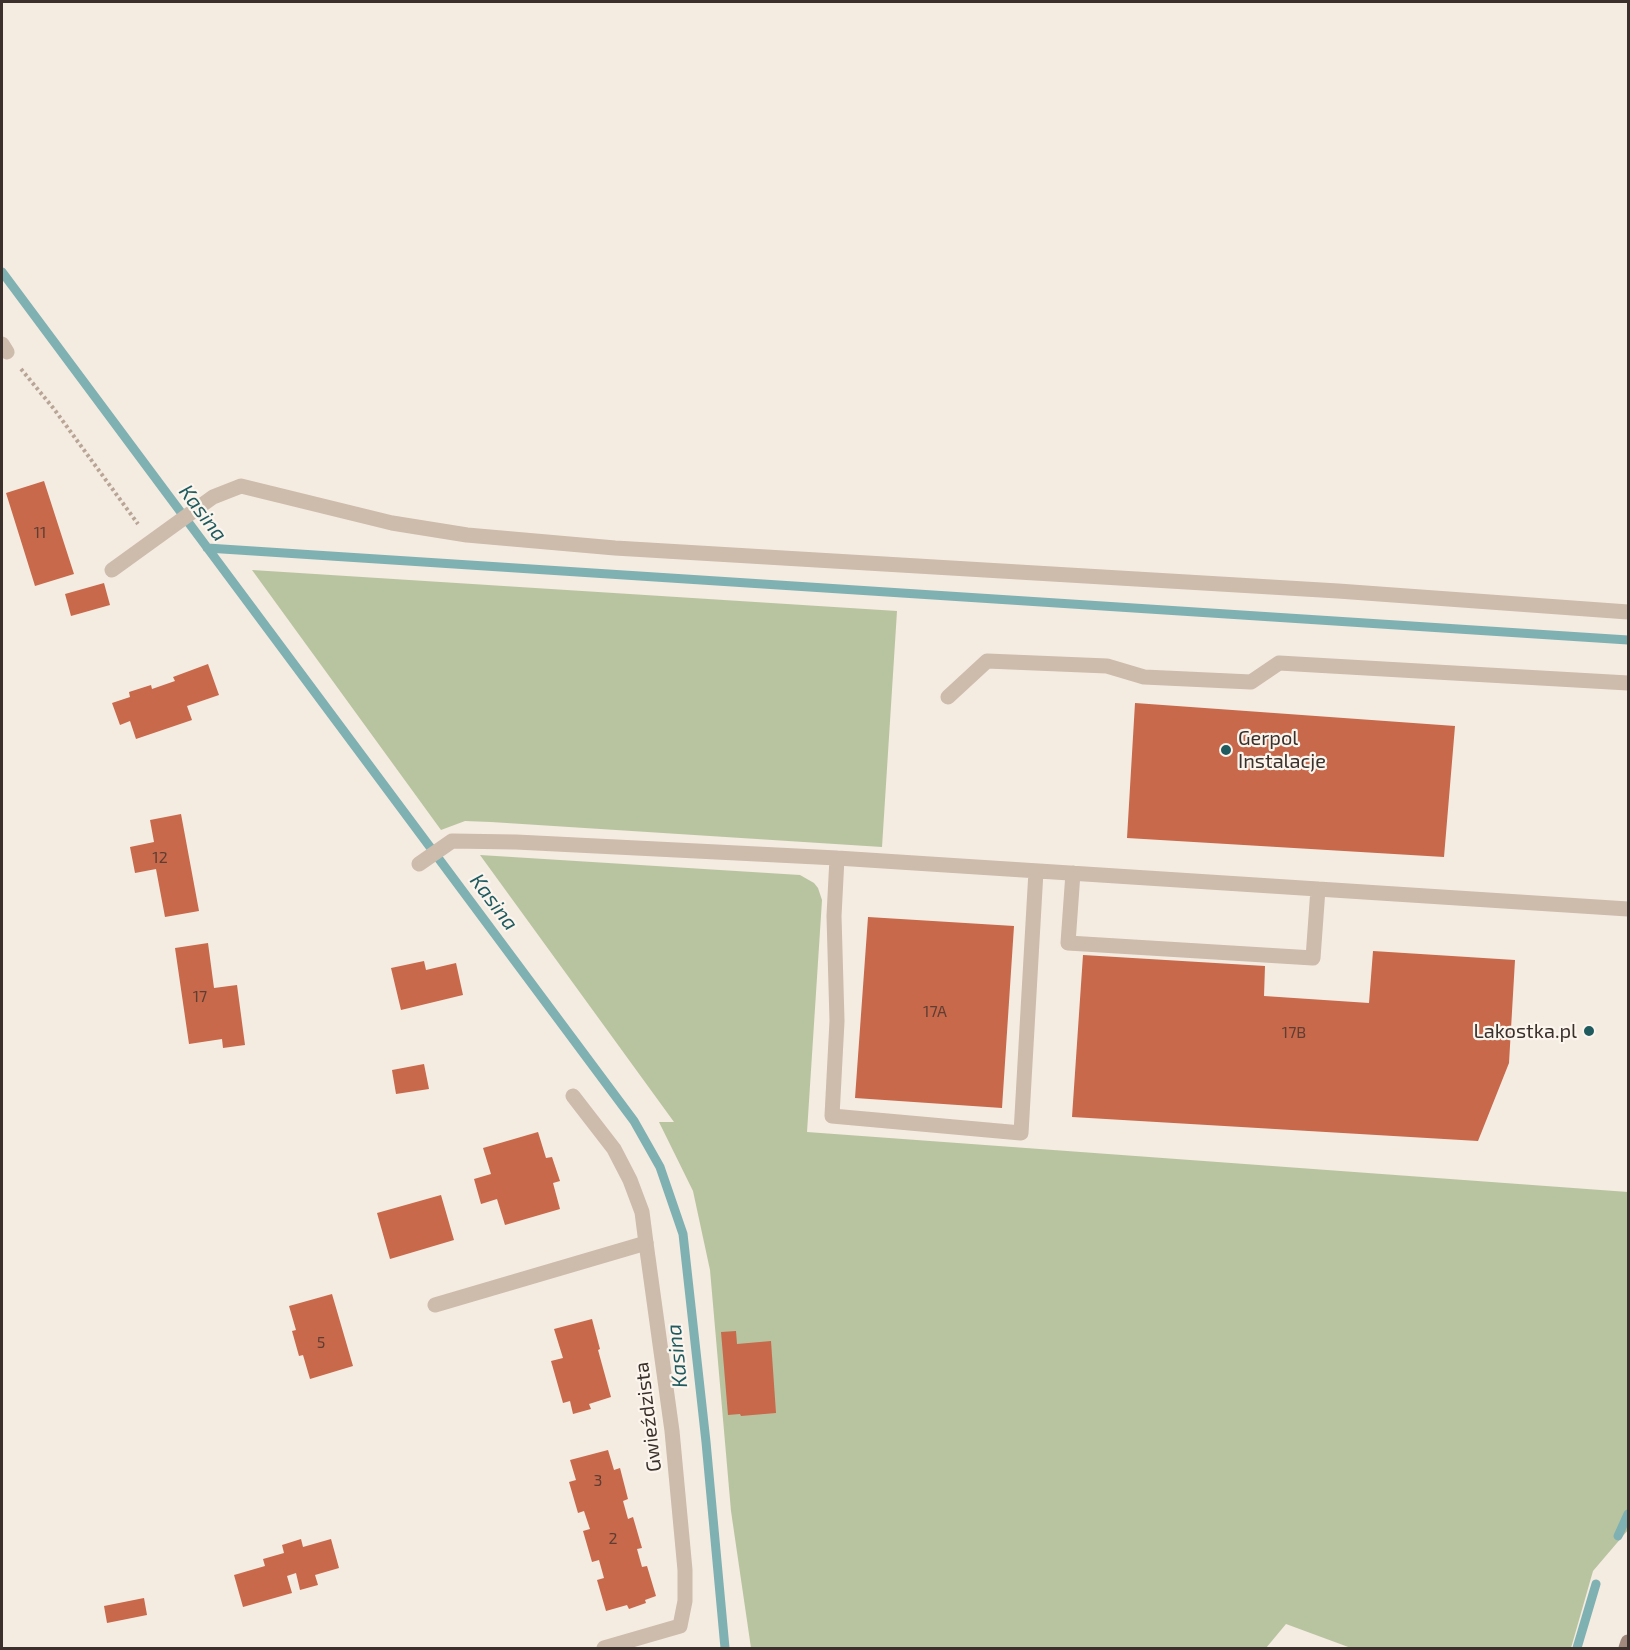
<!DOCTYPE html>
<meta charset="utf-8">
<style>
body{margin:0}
#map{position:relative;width:1630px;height:1650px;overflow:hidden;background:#f4ebe1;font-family:"Exo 2",sans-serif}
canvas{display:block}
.frame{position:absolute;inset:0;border:3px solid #3b302b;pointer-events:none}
</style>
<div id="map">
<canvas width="1630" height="1650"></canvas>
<div class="frame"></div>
</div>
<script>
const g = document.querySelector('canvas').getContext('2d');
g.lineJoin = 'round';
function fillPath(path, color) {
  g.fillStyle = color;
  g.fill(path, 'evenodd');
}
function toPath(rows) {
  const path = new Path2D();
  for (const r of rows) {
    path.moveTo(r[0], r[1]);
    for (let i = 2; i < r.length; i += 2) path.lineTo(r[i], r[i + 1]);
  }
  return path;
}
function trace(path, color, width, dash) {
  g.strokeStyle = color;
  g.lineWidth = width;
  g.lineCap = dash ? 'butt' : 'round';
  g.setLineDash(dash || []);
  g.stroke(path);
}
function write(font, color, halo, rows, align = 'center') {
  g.font = font + ' "Exo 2",sans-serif';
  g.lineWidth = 4.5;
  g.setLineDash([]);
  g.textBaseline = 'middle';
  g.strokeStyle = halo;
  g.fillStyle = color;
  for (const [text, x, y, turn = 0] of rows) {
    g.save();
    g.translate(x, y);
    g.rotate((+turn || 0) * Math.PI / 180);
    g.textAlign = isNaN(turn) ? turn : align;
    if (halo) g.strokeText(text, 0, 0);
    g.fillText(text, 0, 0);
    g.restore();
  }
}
const green = toPath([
 [252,570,897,611,882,847,491,822,465,821,441,830],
 [480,855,800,875,814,883,818,888,822,900,807,1132,1628,1192,1628,1530,1593,1571,1571,1648,1351,1648,1286,1624,1266,1648,751,1648,731,1511,710,1270,693,1191,659,1122,674,1122]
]);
const stream = toPath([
 [2,272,634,1121,660,1167,683,1234,706,1442,725,1648],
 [207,548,1628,640],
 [1618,1536,1628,1514],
 [1577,1648,1596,1584]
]);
const building = toPath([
 [44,481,74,574,35,586,6,493],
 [104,583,110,605,71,616,65,594],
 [208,664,219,695,187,706,192,720,136,739,130,721,120,725,112,703,130,697,129,692,151,685,152,689,175,681,173,677],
 [1135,703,1455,726,1444,857,1127,838],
 [181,814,199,911,165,917,156,869,135,873,130,847,154,842,150,820],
 [868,917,1014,926,1002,1108,855,1098],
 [208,943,214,988,237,985,245,1045,223,1048,222,1039,189,1044,175,948],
 [1373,951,1515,960,1509,1063,1478,1141,1072,1117,1083,955,1265,966,1264,996,1369,1003],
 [424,961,426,970,456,963,463,995,401,1010,391,968],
 [424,1064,429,1089,396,1094,392,1070],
 [538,1132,546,1158,552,1157,560,1181,553,1183,560,1209,505,1225,497,1199,481,1204,474,1179,491,1174,483,1148],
 [441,1195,454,1240,390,1259,377,1213],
 [332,1294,353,1366,310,1379,303,1355,299,1356,292,1331,296,1330,289,1306],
 [592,1319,600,1349,598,1350,611,1397,589,1404,591,1409,573,1414,570,1401,563,1403,551,1361,563,1358,554,1329],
 [736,1331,737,1344,771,1341,776,1413,741,1416,740,1414,728,1415,721,1332],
 [608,1450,614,1470,620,1468,628,1499,623,1501,628,1519,633,1517,642,1548,637,1549,642,1567,647,1566,656,1596,645,1600,646,1603,629,1609,627,1605,606,1611,597,1580,604,1578,599,1560,592,1562,583,1531,590,1529,584,1511,578,1513,569,1482,576,1480,570,1460],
 [301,1539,303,1547,331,1539,339,1568,315,1575,318,1585,300,1590,296,1573,287,1576,292,1593,243,1607,234,1575,265,1566,263,1559,284,1553,282,1545],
 [144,1598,147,1615,107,1623,104,1606]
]);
const path = toPath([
 [21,369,54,409,138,524]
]);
const lane = toPath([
 [2,344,7,352],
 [112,570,213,497,241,486,392,523,467,535,615,548,1338,591,1628,612],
 [948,697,987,661,1107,666,1144,677,1251,682,1279,663,1628,683],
 [837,858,834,916,837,1021,832,1116,1021,1133,1036,871],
 [419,864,452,841,516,842,837,858,1628,909],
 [1073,873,1068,943,1313,958,1318,889],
 [573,1096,614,1149,630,1180,642,1212,646,1243]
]);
const street = toPath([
 [435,1305,646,1243,672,1431,685,1570,685,1601,680,1626,604,1648]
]);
const secondary = toPath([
 [1626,1648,1628,1642]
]);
const markers = [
 [1226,750,6,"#1f5a5e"],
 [1589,1031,6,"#1f5a5e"]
];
const numberNames = [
 ["11",40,533],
 ["12",160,858],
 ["17",200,997],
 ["17A",935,1012],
 ["17B",1294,1033],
 ["5",321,1343],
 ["3",598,1481],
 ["2",613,1539]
];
const poiNames = [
 ["Gerpol",1238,738],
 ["Instalacje",1238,761],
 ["Lakostka.pl",1577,1031,"right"]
];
const streetNames = [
 ["Gwieździsta",648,1417,-97]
];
const waterNames = [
 ["Kasina",203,513,53],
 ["Kasina",494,902,53],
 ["Kasina",677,1356,-96]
];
fillPath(green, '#b8c4a0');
trace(stream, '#7fb0b2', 9);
fillPath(building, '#c8694b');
trace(path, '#b9a596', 4, [3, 3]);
trace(lane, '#cdbbac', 15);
trace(street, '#cdbbac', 15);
trace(secondary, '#a18a7d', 15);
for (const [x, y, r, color] of markers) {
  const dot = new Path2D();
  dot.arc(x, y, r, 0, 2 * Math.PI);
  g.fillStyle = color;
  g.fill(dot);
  trace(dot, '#fbf5ee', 2);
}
write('16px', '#5e3e33', null, numberNames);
write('20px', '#3b302b', '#fbf5ee', poiNames, 'left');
write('20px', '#3b302b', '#fbf5ee', streetNames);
write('italic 21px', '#1f5a5e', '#fbf5ee', waterNames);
</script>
